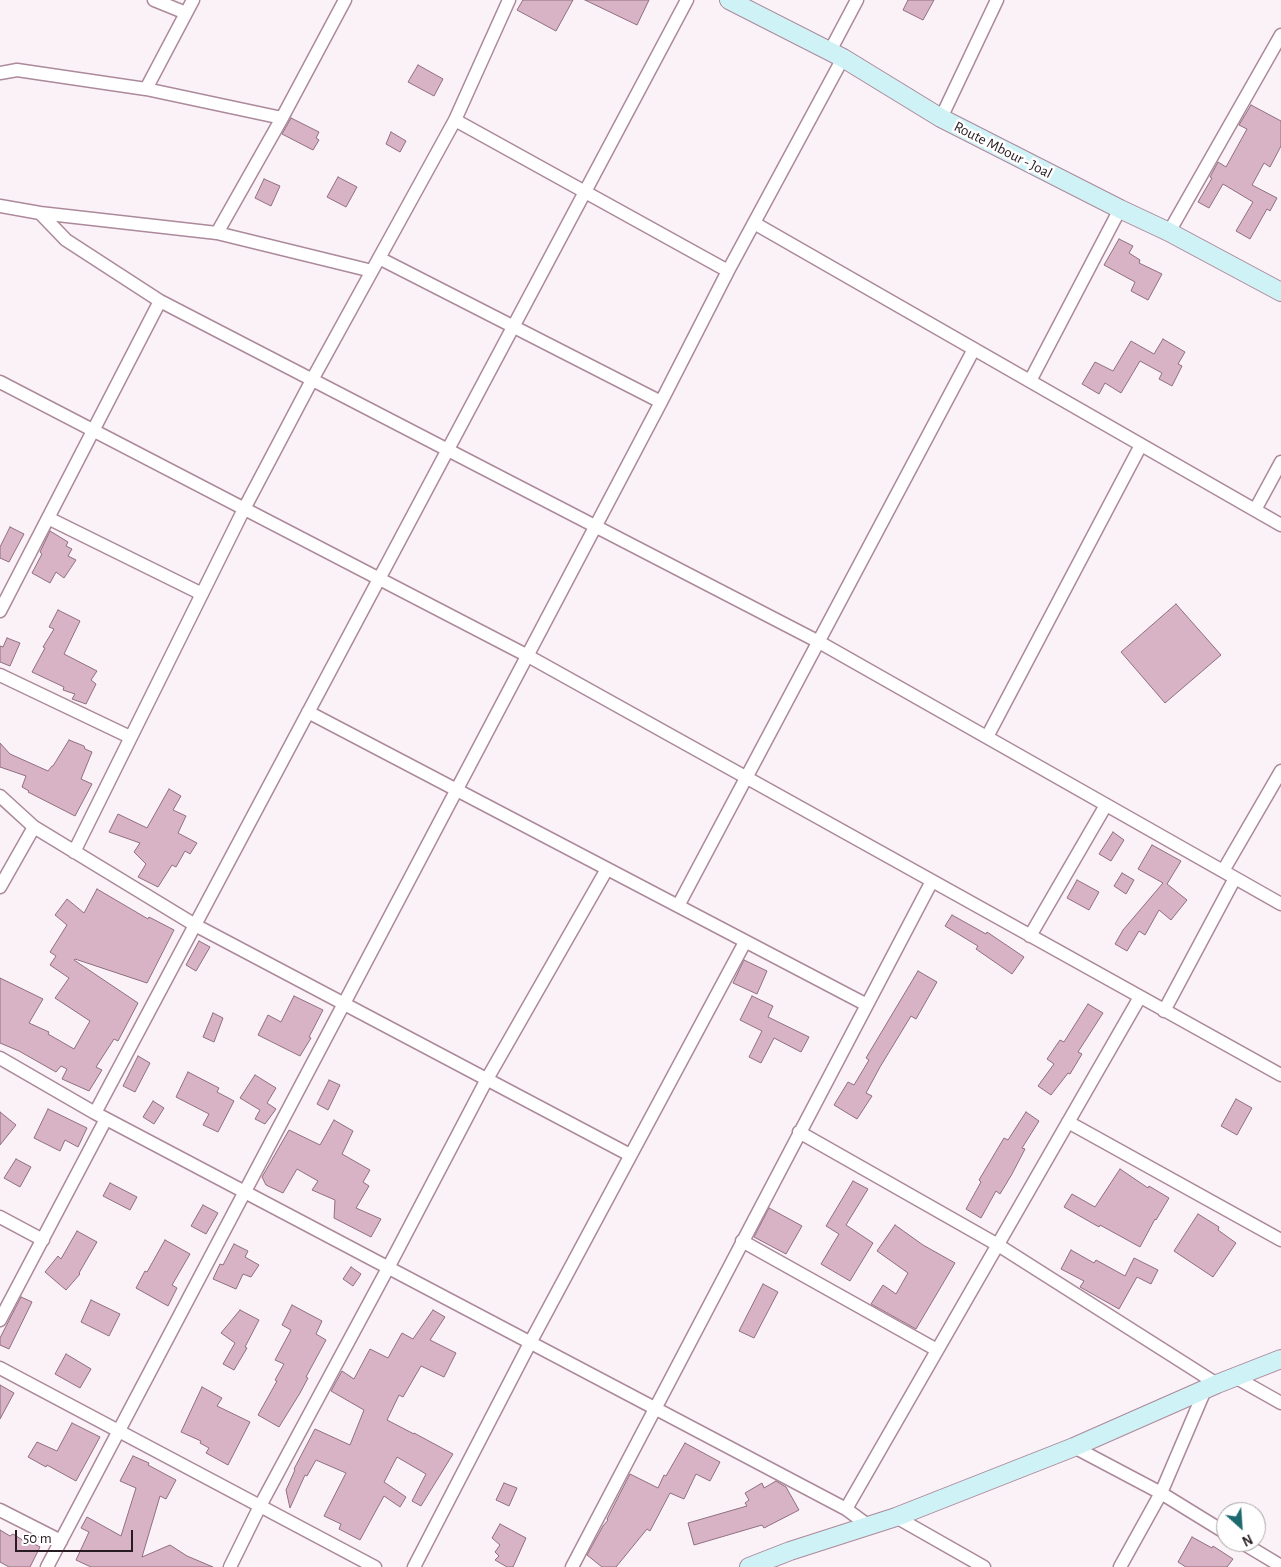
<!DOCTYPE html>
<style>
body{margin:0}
#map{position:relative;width:1281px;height:1567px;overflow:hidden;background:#faf2f6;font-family:"Alegreya Sans",sans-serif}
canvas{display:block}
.north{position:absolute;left:1216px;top:1502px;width:50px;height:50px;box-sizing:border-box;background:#fff;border:1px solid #a9a4a7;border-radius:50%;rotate:154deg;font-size:14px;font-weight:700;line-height:20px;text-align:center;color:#281b22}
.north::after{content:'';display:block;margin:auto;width:18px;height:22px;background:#1d6970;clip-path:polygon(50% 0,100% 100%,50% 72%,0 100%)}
.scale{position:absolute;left:15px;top:1530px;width:118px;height:22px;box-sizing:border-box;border:2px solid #281b22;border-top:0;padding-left:6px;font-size:15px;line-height:18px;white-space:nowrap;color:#281b22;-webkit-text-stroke:4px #fff;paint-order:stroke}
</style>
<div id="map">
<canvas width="1281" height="1567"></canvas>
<div class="north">N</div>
<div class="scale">50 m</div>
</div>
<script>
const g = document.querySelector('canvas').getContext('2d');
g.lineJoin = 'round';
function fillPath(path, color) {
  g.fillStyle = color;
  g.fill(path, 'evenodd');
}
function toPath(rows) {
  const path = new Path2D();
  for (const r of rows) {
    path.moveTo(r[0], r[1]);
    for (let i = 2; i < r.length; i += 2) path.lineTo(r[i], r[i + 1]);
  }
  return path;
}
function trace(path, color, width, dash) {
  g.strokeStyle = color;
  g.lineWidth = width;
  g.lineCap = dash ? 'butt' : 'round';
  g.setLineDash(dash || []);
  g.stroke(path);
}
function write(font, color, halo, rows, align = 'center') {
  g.font = font + ' "Alegreya Sans",sans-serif';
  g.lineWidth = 5;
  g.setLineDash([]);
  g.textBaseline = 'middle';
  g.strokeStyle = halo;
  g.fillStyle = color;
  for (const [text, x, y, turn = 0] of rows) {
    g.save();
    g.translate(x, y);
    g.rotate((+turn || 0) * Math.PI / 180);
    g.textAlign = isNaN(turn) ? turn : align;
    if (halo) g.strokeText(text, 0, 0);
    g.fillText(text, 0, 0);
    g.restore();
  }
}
const building = toPath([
 [523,0,573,0,556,31,517,10,523,0],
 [585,0,649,0,637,25,585,0],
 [908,0,934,0,923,20,903,10,908,0],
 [418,65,443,79,434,96,408,82,418,65],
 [1251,105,1281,121,1281,146,1270,167,1264,163,1252,185,1277,198,1270,211,1267,209,1250,239,1236,231,1253,202,1223,184,1209,208,1198,202,1212,178,1210,177,1218,162,1226,167,1247,129,1239,125,1251,105],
 [291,118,319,132,316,138,319,140,313,150,282,134,291,118],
 [391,132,406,141,400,152,386,144,391,132],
 [338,177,357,187,346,207,327,197,338,177],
 [264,179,280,186,271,206,255,198,264,179],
 [1119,239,1133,246,1129,253,1140,260,1139,263,1162,274,1148,300,1131,291,1135,282,1104,265,1119,239],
 [1163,339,1185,352,1178,364,1182,366,1172,386,1159,379,1162,373,1140,361,1121,393,1105,383,1099,394,1082,384,1095,362,1113,371,1131,341,1154,354,1163,339],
 [10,527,24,534,9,562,0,558,0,547,10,527],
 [50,531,68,542,66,546,72,549,68,556,76,560,64,578,56,572,50,583,32,573,42,554,40,552,50,531],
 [1176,604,1221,655,1165,703,1121,652,1176,604],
 [58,610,80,621,64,654,97,671,91,680,96,684,86,704,72,699,75,694,63,690,64,687,32,672,45,648,43,647,54,629,49,627,58,610],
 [7,638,20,643,10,666,0,662,0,646,3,647,7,638],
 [69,740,84,746,85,749,92,752,81,779,92,784,75,816,28,792,29,791,22,787,26,776,0,767,0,743,10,754,48,771,52,766,53,766,69,740],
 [169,789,181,796,173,810,186,816,178,833,197,843,190,854,185,851,176,867,172,865,158,887,138,877,146,864,134,852,140,843,109,832,118,814,147,828,169,789],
 [1113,832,1124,840,1111,861,1099,854,1113,832],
 [1152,845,1181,861,1167,884,1187,900,1171,920,1159,910,1145,935,1139,931,1127,951,1115,944,1123,930,1163,883,1138,869,1152,845],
 [1122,873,1134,880,1126,894,1114,886,1122,873],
 [1077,880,1099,892,1089,910,1067,898,1077,880],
 [97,889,148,919,149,917,174,930,147,983,75,959,74,960,138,1003,118,1041,114,1039,96,1067,102,1070,89,1091,62,1079,67,1069,61,1066,56,1072,19,1051,0,1043,0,978,43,999,29,1023,49,1032,48,1034,74,1049,90,1021,55,998,69,978,50,965,56,956,50,952,67,925,55,915,67,899,84,913,97,889],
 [952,915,986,934,987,932,1024,957,1012,974,976,949,978,946,945,926,952,915],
 [199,941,210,947,196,971,186,965,199,941],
 [744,960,767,971,757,994,733,983,744,960],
 [918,971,937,982,916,1019,911,1016,880,1067,866,1093,872,1096,857,1119,834,1105,848,1082,854,1085,869,1060,866,1058,918,971],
 [294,996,323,1010,309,1037,311,1038,300,1056,258,1035,268,1015,281,1022,294,996],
 [752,996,773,1006,768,1017,809,1037,801,1052,774,1038,761,1063,749,1057,762,1031,740,1020,752,996],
 [1088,1004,1103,1013,1078,1052,1082,1054,1070,1074,1068,1073,1051,1095,1038,1086,1054,1064,1047,1059,1060,1040,1064,1042,1088,1004],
 [213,1013,223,1018,214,1042,203,1037,213,1013],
 [138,1056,150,1063,135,1092,123,1086,138,1056],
 [188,1072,219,1088,217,1092,234,1101,218,1132,203,1125,209,1114,176,1097,188,1072],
 [255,1075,276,1088,267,1103,276,1109,265,1124,255,1119,260,1110,240,1098,255,1075],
 [329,1080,340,1085,328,1110,317,1104,329,1080],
 [1236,1099,1252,1108,1237,1135,1221,1126,1236,1099],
 [153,1101,164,1108,154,1124,143,1117,153,1101],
 [48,1109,87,1128,78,1147,65,1140,60,1151,34,1138,48,1109],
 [0,1112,16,1125,0,1145,0,1112],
 [1026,1112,1039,1121,1022,1148,1025,1149,1012,1174,1000,1194,996,1191,981,1218,966,1209,981,1182,979,1180,1004,1138,1008,1140,1026,1112],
 [334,1120,353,1131,342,1154,370,1170,363,1182,369,1186,356,1208,381,1219,371,1237,334,1218,335,1200,312,1190,318,1181,297,1169,283,1193,266,1185,262,1177,289,1130,320,1145,334,1120],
 [16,1159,31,1167,20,1187,4,1178,16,1159],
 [1120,1169,1148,1188,1149,1186,1169,1198,1156,1220,1155,1219,1140,1247,1100,1225,1099,1227,1064,1207,1072,1194,1095,1207,1120,1169],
 [853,1181,868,1189,846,1225,873,1243,850,1281,821,1264,839,1234,826,1226,853,1181],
 [110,1183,137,1197,130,1210,103,1196,110,1183],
 [203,1205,218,1213,206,1234,191,1226,203,1205],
 [769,1208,802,1226,786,1254,754,1237,769,1208],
 [1198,1214,1219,1227,1218,1230,1236,1243,1213,1277,1174,1251,1198,1214],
 [895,1225,923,1245,955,1263,916,1329,871,1304,883,1285,896,1294,908,1273,877,1251,895,1225],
 [77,1231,97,1242,79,1273,80,1274,66,1290,45,1272,58,1256,61,1259,77,1231],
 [165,1240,190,1254,172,1285,177,1288,168,1306,136,1288,145,1271,147,1272,165,1240],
 [234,1244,248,1251,245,1257,259,1265,251,1277,243,1274,236,1289,213,1279,220,1264,223,1265,234,1244],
 [1071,1250,1094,1263,1096,1260,1125,1276,1134,1258,1158,1270,1151,1284,1137,1277,1119,1309,1080,1287,1084,1281,1061,1269,1071,1250],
 [351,1267,361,1274,353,1286,343,1279,351,1267],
 [763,1284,778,1292,754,1338,739,1331,763,1284],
 [21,1297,32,1302,9,1349,0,1345,0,1338,21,1297],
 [91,1300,120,1314,109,1336,81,1322,91,1300],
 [292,1305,322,1321,316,1334,326,1340,306,1377,308,1378,300,1393,279,1427,258,1415,277,1381,275,1380,284,1364,275,1360,291,1330,282,1325,292,1305],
 [240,1310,259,1320,245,1347,247,1348,234,1370,223,1364,235,1343,221,1333,240,1310],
 [433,1310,445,1317,430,1340,456,1353,444,1377,421,1366,403,1397,399,1395,387,1420,414,1434,414,1433,453,1454,421,1506,412,1501,426,1474,397,1457,384,1482,406,1497,400,1507,384,1496,360,1540,339,1529,341,1524,324,1516,346,1473,316,1460,307,1476,305,1475,290,1508,286,1490,295,1470,294,1469,315,1429,350,1445,364,1410,331,1391,342,1371,354,1379,370,1349,388,1358,402,1333,413,1339,433,1310],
 [66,1354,91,1369,80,1388,55,1374,66,1354],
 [0,1385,14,1393,0,1419,0,1385],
 [202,1387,222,1398,217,1406,250,1422,228,1465,206,1453,209,1448,200,1443,201,1441,181,1432,202,1387],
 [72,1423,100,1437,76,1481,47,1465,46,1467,28,1457,37,1442,57,1451,72,1423],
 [685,1443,720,1462,710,1481,696,1474,684,1499,670,1493,650,1531,647,1529,616,1567,602,1567,587,1555,603,1526,608,1520,607,1519,630,1474,658,1488,664,1475,666,1476,685,1443],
 [133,1456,149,1463,148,1465,176,1480,166,1499,160,1496,142,1557,170,1545,187,1556,213,1567,91,1567,76,1560,89,1532,81,1528,87,1517,121,1536,136,1488,120,1481,133,1456],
 [776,1481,786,1487,799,1510,764,1528,762,1525,694,1545,688,1523,747,1506,745,1503,749,1500,745,1493,762,1483,764,1488,776,1481],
 [504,1483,517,1488,509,1506,496,1500,504,1483],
 [500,1524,526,1538,513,1567,507,1567,495,1560,499,1556,495,1552,500,1545,492,1538,500,1524],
 [0,1530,10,1536,13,1534,24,1541,25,1539,40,1547,30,1567,9,1567,0,1562,0,1530],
 [1192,1537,1212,1548,1213,1546,1233,1559,1227,1567,1186,1567,1178,1562,1192,1537]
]);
const street = toPath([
 [154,0,186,13],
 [830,51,857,0],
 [0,73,17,70,146,89,282,118],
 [146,89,193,0],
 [941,118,997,0],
 [455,120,728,271],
 [0,206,40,213,217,233,372,271],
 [40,213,66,240,160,301,819,642,1281,904],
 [754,223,1281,525],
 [1169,232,1281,35],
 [217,233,282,118,345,0],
 [379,258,661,402],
 [1030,381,1120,209],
 [0,382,528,656,1281,1075],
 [1255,510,1281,462],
 [48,518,202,594],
 [0,611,160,301],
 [0,675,130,737],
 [308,712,867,1005],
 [987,737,1141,445],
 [0,796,34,827,195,925,630,1155],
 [74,852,244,509,312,380,455,120,509,0],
 [1223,871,1281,771],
 [0,887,34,827],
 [678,906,974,349],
 [1030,936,1106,805],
 [1164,1011,1235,878],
 [0,1058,95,1113,846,1509,869,1526],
 [95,1113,687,0],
 [1068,1122,1281,1240],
 [799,1132,998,1245,1217,1384],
 [0,1217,43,1240],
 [742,1241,937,1350],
 [0,1320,106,1119],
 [0,1368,375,1567],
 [1235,1377,1281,1403],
 [1074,1447,1161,1493,1226,1533],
 [846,1509,1140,997],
 [0,1510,61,1541],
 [896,1517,984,1567],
 [1241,1542,1281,1566],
 [47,1567,661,402,728,271,843,58],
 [230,1567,260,1506,388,1268,487,1079,607,869],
 [414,1567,530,1343,745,942],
 [572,1567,932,881],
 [1120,1567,1161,1493,1205,1390]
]);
const secondary = toPath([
 [729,0,843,58,941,118,1120,209,1169,232,1281,292],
 [749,1567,790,1551,896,1517,1074,1447,1217,1384,1281,1359]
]);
const streetNames = [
 ["Route Mbour - Joal",1003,150,27]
];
fillPath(building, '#d8b3c6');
trace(building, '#906e80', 1);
trace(street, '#ac899b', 15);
trace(secondary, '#ac899b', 20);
trace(street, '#fff', 12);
trace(secondary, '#cff2f6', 18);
write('15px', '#281b22', '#fff', streetNames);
</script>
